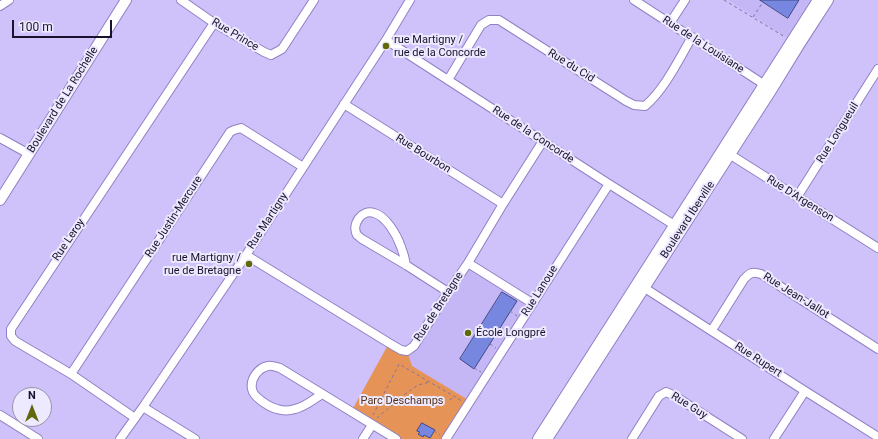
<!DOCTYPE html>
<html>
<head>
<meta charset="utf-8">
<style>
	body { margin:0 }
	#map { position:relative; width:878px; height:439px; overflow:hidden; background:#cfc2fb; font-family:Roboto,sans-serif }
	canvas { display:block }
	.north { position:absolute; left:12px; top:387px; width:40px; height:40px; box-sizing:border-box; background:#ede9ff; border:1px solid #9893ab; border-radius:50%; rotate:0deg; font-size:11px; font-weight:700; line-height:16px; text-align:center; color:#19122c }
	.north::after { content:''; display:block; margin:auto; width:14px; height:18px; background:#606809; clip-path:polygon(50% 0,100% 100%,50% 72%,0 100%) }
	.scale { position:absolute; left:12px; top:20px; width:100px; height:18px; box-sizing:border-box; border:2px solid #19122c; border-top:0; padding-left:5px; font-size:12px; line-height:14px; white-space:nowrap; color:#19122c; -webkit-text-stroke:3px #ede9ff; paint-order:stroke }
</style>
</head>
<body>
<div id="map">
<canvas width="878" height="439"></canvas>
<div class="north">N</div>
<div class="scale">100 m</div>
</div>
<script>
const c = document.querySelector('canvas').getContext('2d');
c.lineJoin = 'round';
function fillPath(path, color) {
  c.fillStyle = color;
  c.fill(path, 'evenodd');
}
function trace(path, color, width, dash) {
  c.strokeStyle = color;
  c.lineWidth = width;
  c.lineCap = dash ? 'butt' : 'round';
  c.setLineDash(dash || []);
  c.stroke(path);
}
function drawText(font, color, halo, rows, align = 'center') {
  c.font = font + ' Roboto,sans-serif';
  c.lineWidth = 4;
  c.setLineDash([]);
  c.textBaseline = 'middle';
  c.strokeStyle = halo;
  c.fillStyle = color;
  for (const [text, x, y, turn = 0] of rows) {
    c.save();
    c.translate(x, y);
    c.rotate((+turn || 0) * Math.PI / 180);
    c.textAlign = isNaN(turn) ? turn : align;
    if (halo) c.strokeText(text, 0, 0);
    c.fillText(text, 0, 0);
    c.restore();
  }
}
const built = new Path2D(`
	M728 0H818L792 41Z
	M468 263 532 303 470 401 411 366 407 351Z`);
const green = new Path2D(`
	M389 343 407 351 412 366 470 401 446 439H396L351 412Z`);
const building = new Path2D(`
	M760 0H799L788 18Z
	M502 292 517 301 474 369 460 359Z
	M422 423 435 430 430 438 424 435 423 437 418 434 420 432 417 431Z`);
const path = new Path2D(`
	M724 0 785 37
	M753 17 763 2
	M510 311 517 316
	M490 344 496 348
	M474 368 481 372
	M450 400 453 397
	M375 401 378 405
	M373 415 399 364 462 401
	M377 418 405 394 418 385 430 382
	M434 431 440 435`);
const minor = new Path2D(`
	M181 0 214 23 264 52 271 55 282 49 314 0
	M634 0 768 87
	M0 6 9 0
	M670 23 685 0
	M386 40 609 184 679 228
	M448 80 481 25 489 20H499L626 101 634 105 645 106C665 89 679 59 692 37
	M344 104 503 204
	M0 138 29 154
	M726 152 878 248
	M797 197 878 69
	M246 255 389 343 401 350 407 351 414 346 448 292 468 263 503 204 543 141
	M468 263 532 303
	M406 265C405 259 403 252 401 247 397 235 386 216 374 213 362 209 351 224 357 235 359 236 360 238 362 239L406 265 448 292
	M640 285 805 391 878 437
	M712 330 744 279C750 273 752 271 761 274L878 349
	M71 374 230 132 234 130 241 128 303 167
	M322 394C314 399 305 407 295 409 289 411 283 411 277 409 269 407 253 397 252 389 250 379 258 368 268 366 272 365 276 367 280 368L396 439
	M143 407 195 439
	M0 415 38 439
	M135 418 71 374 15 341 11 336V329L214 23
	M120 439 143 407 246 255 386 40 410 0
	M363 439 372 425
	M446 439 609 184
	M632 439 659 396 666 392 673 395 742 439
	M774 439 805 391`);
const tertiary = new Path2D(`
	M0 200 126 0
	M538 439 818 0
	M547 439 772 89 799 45 828 0`);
const markers = [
	[386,46,4,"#606809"],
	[249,264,4,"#606809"],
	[468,333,4,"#606809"]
];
const streetNames = [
	["Rue Prince",235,35,31],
	["Rue de la Louisiane",703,45,33],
	["Rue du Cid",571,66,32],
	["Boulevard de La Rochelle",63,100,-58],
	["Rue Longueuil",838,133,-58],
	["Rue de la Concorde",533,135,33],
	["Rue Bourbon",423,154,32],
	["Rue D'Argenson",800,199,32],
	["Rue Justin-Mercure",174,217,-57],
	["Boulevard Iberville",688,220,-57],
	["Rue Martigny",268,221,-57],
	["Rue Leroy",69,240,-56],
	["Rue Lanoue",540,291,-58],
	["Rue Jean-Jallot",796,296,32],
	["Rue de Bretagne",439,307,-57],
	["Rue Rupert",758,360,33],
	["Rue Guy",689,406,32]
];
const poiNames = [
	["rue Martigny /",394,40],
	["rue de la Concorde",394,53],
	["rue Martigny /",241,258,"right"],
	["rue de Bretagne",241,271,"right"],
	["École Longpré",476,333]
];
const parkNames = [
	["Parc Deschamps",402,401]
];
fillPath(built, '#c5b6f5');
fillPath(green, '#e69358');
fillPath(building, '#7786de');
trace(building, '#414a87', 1);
trace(minor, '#9180c4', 10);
trace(tertiary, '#9180c4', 12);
trace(path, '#7e739f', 1, [3, 3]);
trace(minor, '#fff', 8);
trace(tertiary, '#fff', 10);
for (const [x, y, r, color] of markers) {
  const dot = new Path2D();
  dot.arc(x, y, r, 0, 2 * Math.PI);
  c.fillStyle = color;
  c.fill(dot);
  trace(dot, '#ede9ff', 1.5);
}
drawText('11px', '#19122c', '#ede9ff', streetNames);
drawText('11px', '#19122c', '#ede9ff', poiNames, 'left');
drawText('11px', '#573319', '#ede9ff', parkNames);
</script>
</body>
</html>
